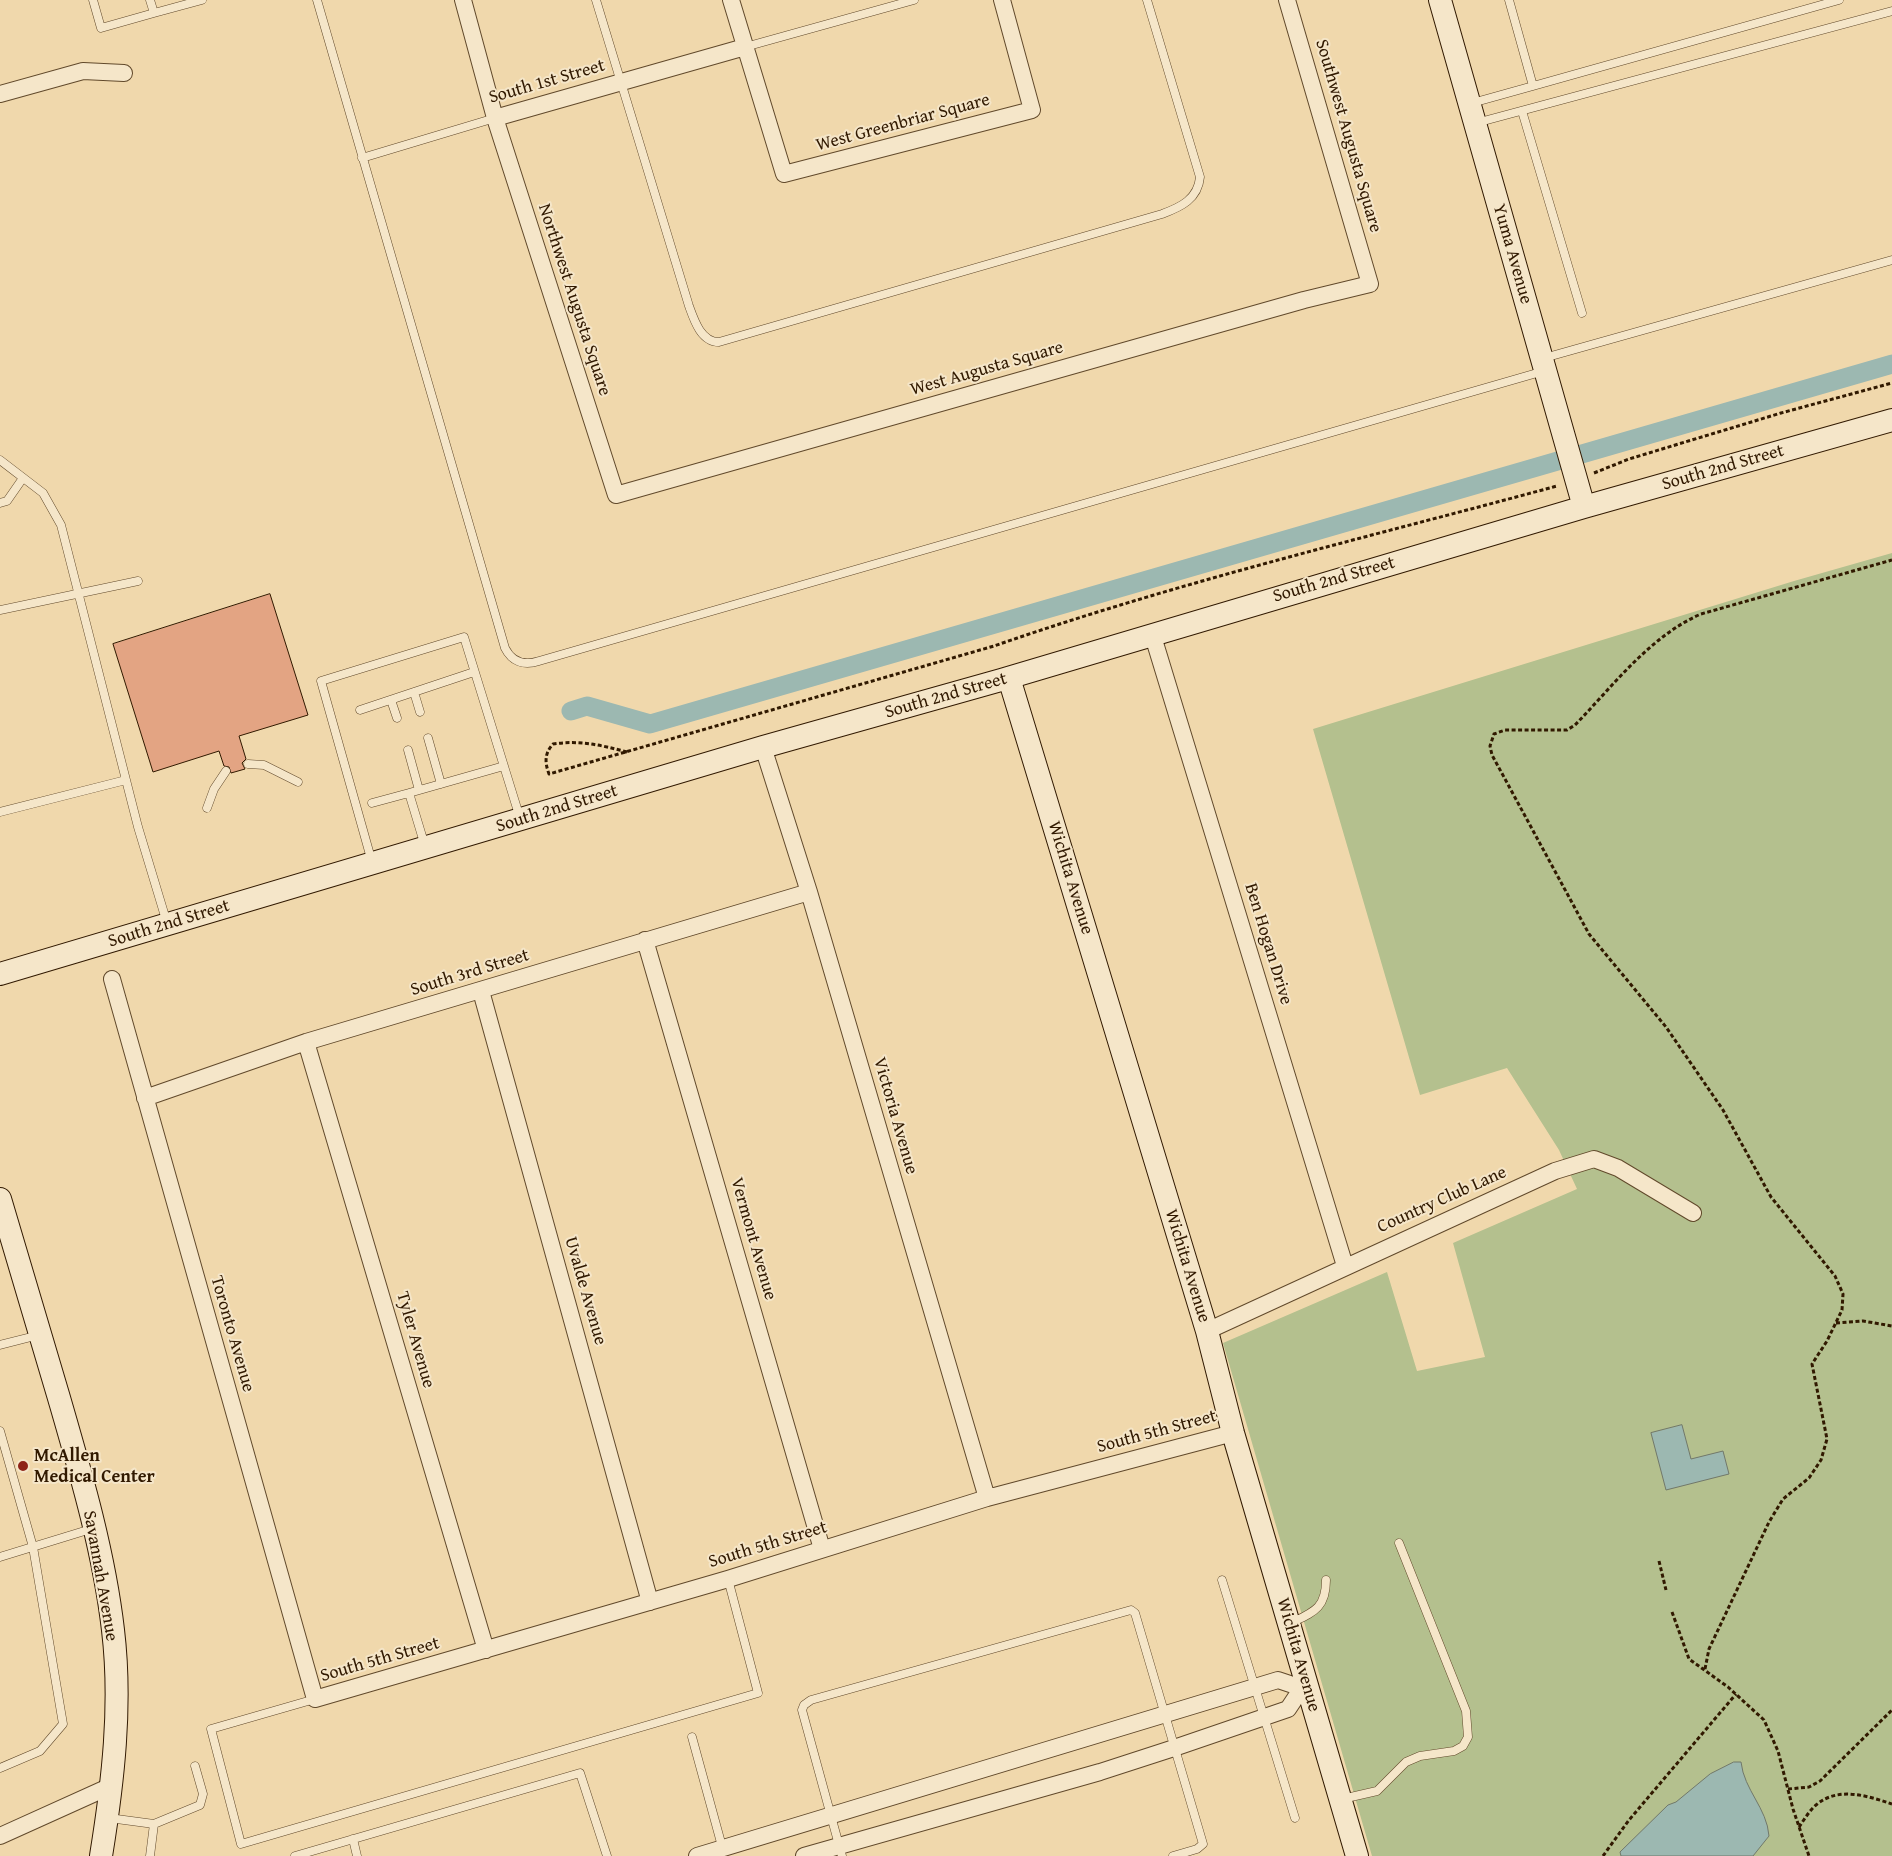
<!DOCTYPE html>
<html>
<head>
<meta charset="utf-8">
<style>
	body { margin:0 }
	canvas { display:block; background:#f0d8ac }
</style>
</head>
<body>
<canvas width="1892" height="1856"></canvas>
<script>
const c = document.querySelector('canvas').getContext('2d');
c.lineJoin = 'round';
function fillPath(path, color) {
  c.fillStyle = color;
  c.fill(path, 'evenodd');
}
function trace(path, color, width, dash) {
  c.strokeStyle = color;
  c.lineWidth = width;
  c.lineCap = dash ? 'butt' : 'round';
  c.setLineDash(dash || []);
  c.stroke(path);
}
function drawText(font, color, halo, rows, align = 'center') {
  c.font = font + ' "Gentium Book Plus",serif';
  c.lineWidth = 4;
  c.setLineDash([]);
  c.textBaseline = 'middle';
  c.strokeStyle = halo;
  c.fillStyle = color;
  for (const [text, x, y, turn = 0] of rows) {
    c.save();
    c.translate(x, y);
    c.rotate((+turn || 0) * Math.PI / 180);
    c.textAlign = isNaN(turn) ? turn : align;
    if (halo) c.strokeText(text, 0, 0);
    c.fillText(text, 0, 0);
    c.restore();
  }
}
const green = new Path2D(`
	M1892 553V1856H1372L1223 1343 1387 1272 1417 1371 1485 1357 1453 1243 1577 1189 1559 1150 1507 1068 1420 1095 1313 729 1794 581Z`);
const water = new Path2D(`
	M1682 1425 1691 1459 1723 1451 1729 1474 1666 1490 1651 1433Z
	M1734 1762H1741C1744 1790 1767 1808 1769 1836L1753 1856H1621L1620 1852 1668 1805 1676 1802 1710 1774Z`);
const canal = new Path2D(`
	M571 711 587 706 650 724 1892 364`);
const building = new Path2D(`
	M270 594 308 715 239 736 246 759 242 763 245 769 231 773 229 767 224 766 219 751 153 772 113 644Z`);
const path = new Path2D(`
	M1594 473 1629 459 1781 413 1892 383
	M627 752C601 745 579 740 553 744 544 754 545 763 549 774L994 646C1178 582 1369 537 1557 486
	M1836 1323 1863 1321 1892 1326
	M1659 1561 1666 1590
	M1672 1612 1689 1659 1728 1687 1764 1720 1778 1751 1793 1809 1809 1856
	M1705 1669 1709 1649 1769 1522 1783 1499 1809 1478 1821 1460 1827 1439 1812 1364 1827 1341 1842 1310 1843 1294 1835 1276 1771 1197 1723 1110 1666 1027 1589 934 1492 755 1490 746 1494 734 1505 730H1567L1575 725C1613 686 1650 636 1701 614L1892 560
	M1788 1789 1809 1787 1820 1781 1892 1710
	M1799 1827C1804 1820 1809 1811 1816 1805 1838 1786 1868 1796 1892 1804
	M1603 1856 1629 1820 1736 1694`);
const lane = new Path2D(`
	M93 0 101 28 154 13 150 0
	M317 0 505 648C512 662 524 666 539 661L1544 371
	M596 0 689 306C694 320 701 342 719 342L1162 214C1181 207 1198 199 1200 177L1147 0
	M1509 0 1533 86 1839 0
	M154 13 202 0
	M745 47 914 0
	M1472 103 1533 86
	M1522 111 1582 313
	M1476 123 1892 11
	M362 158 495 118
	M1544 358 1892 260
	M0 460 43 493 61 525 138 827 167 923
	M0 503 7 501 23 478
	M0 610 138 581
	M414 692 420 712
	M391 700 397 718
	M360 710 474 672
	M428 738 441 784
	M408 750 419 790
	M248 764 264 765 298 782
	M372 803 409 793
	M207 808 214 789 226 771
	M0 812 126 780
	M425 846 409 793 504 766
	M372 862 321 681 464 637 520 818
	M0 1345 39 1335
	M0 1431 33 1547 63 1724 40 1751 0 1768
	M0 1557 91 1529
	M1222 1580 1295 1818
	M1291 1623C1314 1612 1326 1608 1326 1580
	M315 1699 211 1729 241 1844 758 1693 728 1579
	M692 1737 723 1850
	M1342 1799 1377 1791 1406 1762 1420 1756 1454 1751 1463 1746 1468 1737 1466 1711 1399 1543
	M109 1818 154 1824 150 1856
	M154 1824 200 1805 203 1794 195 1766
	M353 1839 357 1856
	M295 1856 580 1773 607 1856
	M842 1856 802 1710 804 1705 811 1700 1131 1610 1135 1613 1203 1844 1197 1849 1173 1856`);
const street = new Path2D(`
	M463 0 495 118 616 495 1304 300 1370 284 1287 0
	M731 0 784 174 1032 110 1002 0
	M0 94 83 71 124 73
	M495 118 745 47
	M1152 633 1345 1266
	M763 747 809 892 987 1498
	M645 940 822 1549
	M112 979 315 1699 728 1579 987 1498 1233 1433
	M481 991 650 1602
	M306 1042 486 1650
	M145 1098 306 1042 809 892
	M1207 1331 1555 1171 1594 1159 1618 1168 1693 1213
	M0 1836 113 1785
	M697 1856 1278 1680 1302 1688 1288 1709 1174 1748 1100 1772 804 1856`);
const secondary = new Path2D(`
	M1440 0 1584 507
	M1009 678 1207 1331 1233 1433 1357 1856
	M0 974 763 747 1001 680 1584 507 1892 420
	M0 1199C20 1265 39 1332 59 1398 81 1474 104 1552 113 1630 122 1705 113 1782 101 1856`);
const markers = [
	[23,1466,6,"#8f2418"]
];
const streetNames = [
	["South 1st Street",547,82,-16],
	["West Greenbriar Square",903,123,-15],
	["Southwest Augusta Square",1348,136,74],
	["Yuma Avenue",1512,254,74],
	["Northwest Augusta Square",574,300,72],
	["West Augusta Square",987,369,-16],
	["South 2nd Street",1723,468,-16],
	["South 2nd Street",1334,580,-16],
	["South 2nd Street",946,696,-16],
	["South 2nd Street",557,809,-17],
	["Wichita Avenue",1070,878,73],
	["South 2nd Street",169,924,-17],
	["Ben Hogan Drive",1268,944,73],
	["South 3rd Street",470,973,-17],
	["Victoria Avenue",895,1116,74],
	["Country Club Lane",1442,1200,-24],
	["Vermont Avenue",753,1239,74],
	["Wichita Avenue",1187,1266,73],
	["Uvalde Avenue",585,1291,74],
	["Toronto Avenue",232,1334,74],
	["Tyler Avenue",415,1340,74],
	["South 5th Street",1157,1432,-15],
	["South 5th Street",768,1545,-17],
	["Savannah Avenue",100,1576,80],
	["Wichita Avenue",1298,1655,74],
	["South 5th Street",380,1660,-16]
];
const poiNames = [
	["McAllen",34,1456],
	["Medical Center",34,1477]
];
fillPath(green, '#b4c08e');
fillPath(water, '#9cb8b1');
trace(water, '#71786a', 1);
trace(canal, '#9cb8b1', 19);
fillPath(building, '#e3a483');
trace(building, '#311900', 1);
trace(lane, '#61492b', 9);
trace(street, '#61492b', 18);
trace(secondary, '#311900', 24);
trace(path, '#311900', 3, [4, 2.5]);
trace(lane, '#f5e6c9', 8);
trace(street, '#f5e6c9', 16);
trace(secondary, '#f5e6c9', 22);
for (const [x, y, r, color] of markers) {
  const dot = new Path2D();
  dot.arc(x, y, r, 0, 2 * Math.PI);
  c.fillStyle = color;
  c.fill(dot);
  trace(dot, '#f5e6c9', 2);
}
drawText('18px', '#311900', '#f5e6c9', streetNames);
drawText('bold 18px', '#311900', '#f5e6c9', poiNames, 'left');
</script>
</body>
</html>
